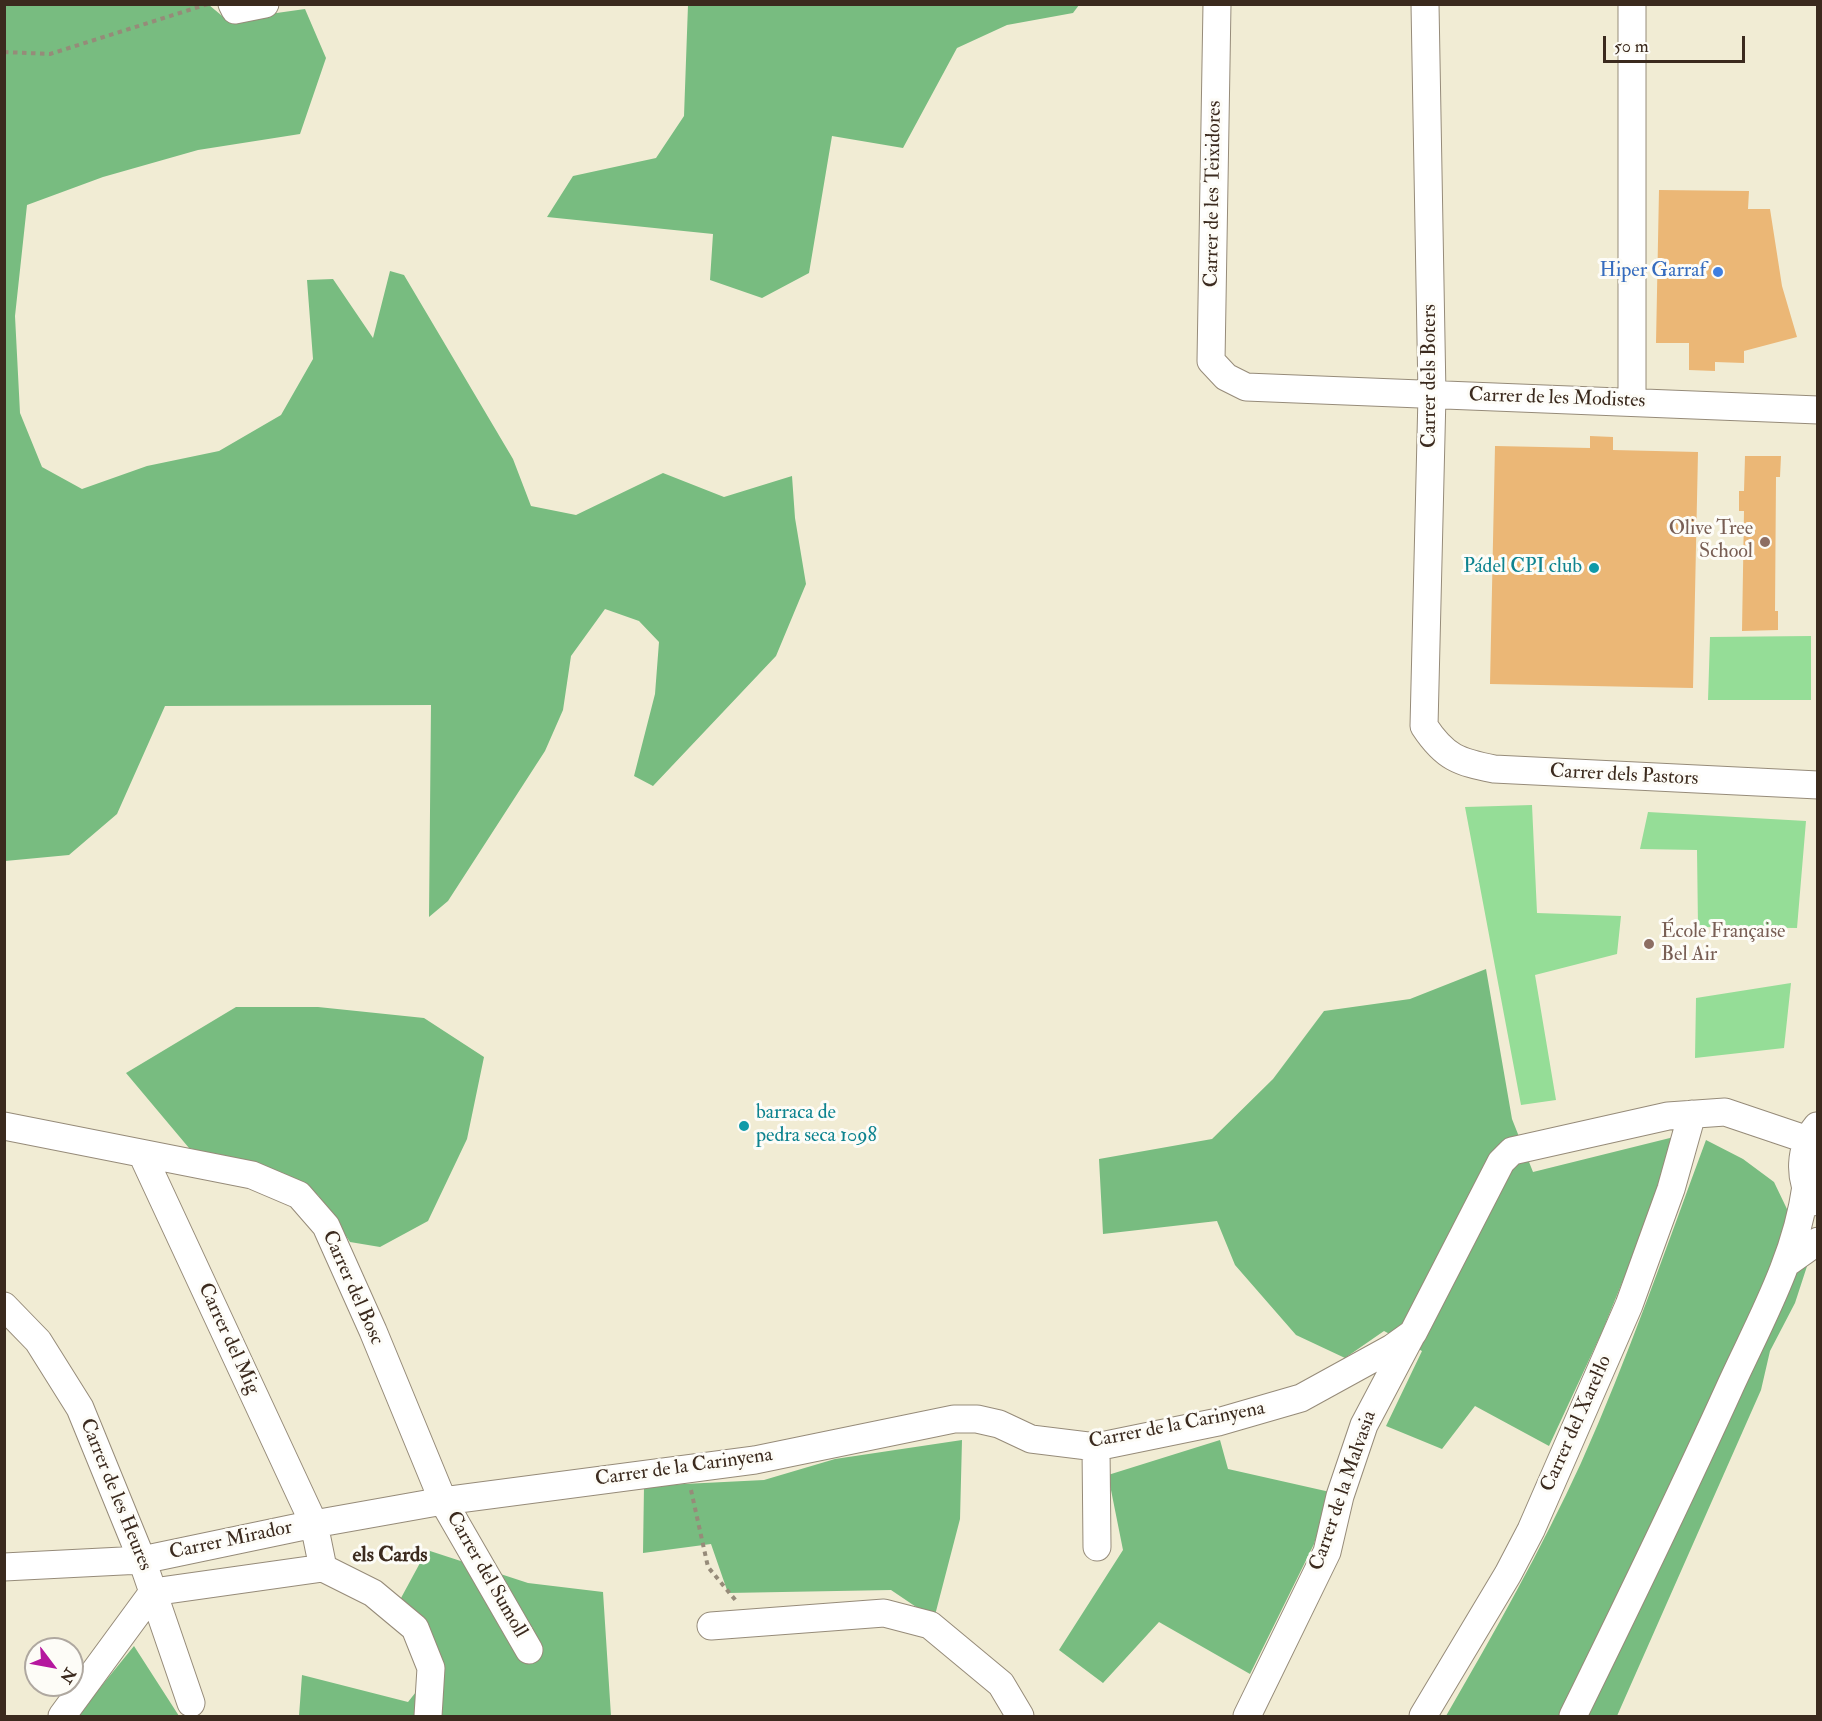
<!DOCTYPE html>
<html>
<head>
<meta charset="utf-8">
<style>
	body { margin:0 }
	#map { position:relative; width:1822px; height:1721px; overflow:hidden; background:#f1ecd4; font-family:"IM FELL Double Pica",serif }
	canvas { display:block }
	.frame { position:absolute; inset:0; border:6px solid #3b2a1e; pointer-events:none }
	.north { position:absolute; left:24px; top:1637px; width:60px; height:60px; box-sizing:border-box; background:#fdfcf7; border:2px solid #afa8a0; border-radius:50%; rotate:122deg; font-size:16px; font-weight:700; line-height:24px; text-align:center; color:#3b2a1e }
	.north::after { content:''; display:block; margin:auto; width:21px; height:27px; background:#b5179e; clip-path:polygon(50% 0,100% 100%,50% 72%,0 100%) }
	.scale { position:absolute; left:1603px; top:36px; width:142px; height:27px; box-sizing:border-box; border:3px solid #3b2a1e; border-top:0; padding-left:8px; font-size:18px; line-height:21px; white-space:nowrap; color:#3b2a1e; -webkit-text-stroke:4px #fdfcf7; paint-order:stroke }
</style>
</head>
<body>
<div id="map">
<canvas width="1822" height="1721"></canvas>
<div class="frame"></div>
<div class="north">N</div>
<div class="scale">50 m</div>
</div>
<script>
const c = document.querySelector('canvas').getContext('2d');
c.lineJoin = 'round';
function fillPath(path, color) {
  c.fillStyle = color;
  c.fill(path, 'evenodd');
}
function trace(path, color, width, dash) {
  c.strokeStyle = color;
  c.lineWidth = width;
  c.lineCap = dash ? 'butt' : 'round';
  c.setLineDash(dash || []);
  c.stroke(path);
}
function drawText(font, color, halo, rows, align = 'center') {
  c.font = font + ' "IM FELL Double Pica",serif';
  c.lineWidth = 6;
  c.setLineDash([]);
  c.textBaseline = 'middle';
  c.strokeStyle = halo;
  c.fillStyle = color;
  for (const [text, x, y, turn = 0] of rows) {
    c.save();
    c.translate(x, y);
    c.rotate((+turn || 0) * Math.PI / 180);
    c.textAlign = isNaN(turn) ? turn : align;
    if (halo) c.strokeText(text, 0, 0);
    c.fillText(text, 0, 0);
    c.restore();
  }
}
const green = new Path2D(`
	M1811 636V700H1708L1710 637Z
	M1532 805 1537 913 1621 916 1617 954 1535 975 1556 1100 1521 1105 1465 807Z
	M1648 812 1806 821 1797 928 1698 927 1697 850 1640 849Z
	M1791 983 1784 1048 1695 1058 1696 998Z`);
const forest = new Path2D(`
	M5 5H209L227 20 305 9 326 58 300 134 198 150 103 177 27 205 15 316 20 413 42 467 82 489 147 466 219 451 281 415 313 359 307 280 333 279 373 338 390 271 404 275 513 459 531 506 576 515 663 473 724 497 792 476 795 518 806 584 776 656 653 786 634 776 655 694 659 642 639 621 605 609 571 656 563 710 545 751 448 901 429 917 431 705 165 706 117 814 69 855 5 861Z
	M688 5V4L1079 5 1073 13 1007 25 957 48 903 148 832 136 809 273 762 298 710 280 713 234 547 217 573 176 656 158 684 116Z
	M1486 969 1512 1119 1533 1172 1682 1135 1602 1332 1549 1446 1475 1406 1442 1449 1386 1426 1422 1351 1384 1331 1345 1358 1296 1335 1235 1265 1217 1221 1103 1234 1099 1159 1212 1139 1273 1079 1324 1011 1410 999Z
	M236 1007H318L424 1018 484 1057 467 1139 428 1221 380 1247 350 1242 318 1195 254 1165 189 1148 126 1073Z
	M1706 1140 1743 1159 1774 1182 1810 1257 1795 1303 1770 1351 1761 1390 1617 1716H1446C1494 1633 1541 1550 1581 1463 1628 1358 1666 1248 1706 1140Z
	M962 1440 960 1519 934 1619 891 1590 728 1593 711 1544 643 1553 644 1486 764 1480 835 1459Z
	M1220 1440 1228 1469 1330 1492 1314 1544 1250 1674 1159 1622 1103 1683 1059 1650 1123 1550 1108 1475Z
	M427 1550 528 1583 603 1592 611 1716H299L302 1675 408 1702 439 1663 401 1598Z
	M134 1646 179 1716H77Z`);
const building = new Path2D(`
	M1659 190 1749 191 1748 209H1770L1782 286 1797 337 1744 351V363L1715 362V371L1689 370V343H1656Z
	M1590 436 1613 437V450L1698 452 1693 688 1490 684 1495 446 1590 448Z
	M1745 456H1781L1780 477H1776L1775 611H1778V630L1742 631 1744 511H1739V491H1744Z`);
const path = new Path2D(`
	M4 52 50 54 208 4
	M691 1490 708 1567 737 1602`);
const minor = new Path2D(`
	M232 4 235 10 265 4
	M1217 4 1211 361 1226 377 1246 387 1818 410
	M1425 4 1432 395 1424 726C1445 758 1459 762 1494 769L1818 785
	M1632 402V4
	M4 1126 252 1175 299 1195 326 1226 373 1331 443 1501 529 1650
	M142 1154 314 1524 323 1568
	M1813 1202C1798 1179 1799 1148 1817 1126
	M1787 1263 1818 1241
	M4 1306 38 1341 80 1408 142 1560 191 1703
	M1096 1447 1097 1547
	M4 1567 142 1560 314 1524 443 1501 755 1460 954 1419H977L999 1424 1031 1439 1096 1447 1218 1422 1301 1398 1392 1348 1413 1333 1501 1162 1512 1151 1668 1116 1725 1112 1808 1140
	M153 1592 323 1568 373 1593 415 1628 431 1668 428 1716
	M711 1626 884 1613 930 1625 1001 1684 1020 1716
	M62 1716 153 1592
	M1247 1716 1327 1552 1340 1496 1364 1425 1411 1336
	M1423 1716 1508 1574 1531 1530 1629 1305 1671 1189 1692 1114
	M1573 1716C1626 1608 1679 1499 1729 1389 1759 1323 1796 1259 1806 1186`);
const markers = [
	[1718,272,6,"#3f7fe0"],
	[1765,542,6,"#8d6e63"],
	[1594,568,6,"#0f9aa8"],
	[1649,944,6,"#8d6e63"],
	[744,1126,6,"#0f9aa8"]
];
const streetNames = [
	["Carrer de les Teixidores",1214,194,-89],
	["Carrer dels Boters",1431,376,-90],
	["Carrer de les Modistes",1557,399,2],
	["Carrer dels Pastors",1624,776,3],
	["Carrer del Bosc",352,1288,66],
	["Carrer del Mig",228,1339,65],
	["Carrer del Xarel·lo",1577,1424,-66],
	["Carrer de la Carinyena",1177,1426,-11],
	["Carrer de la Carinyena",684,1468,-8],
	["Carrer de la Malvasia",1344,1491,-71],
	["Carrer de les Heures",115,1495,68],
	["Carrer Mirador",231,1541,-12],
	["Carrer del Sumoll",486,1575,60]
];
const shopNames = [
	["Hiper Garraf",1706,272]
];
const educationNames = [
	["Olive Tree",1753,530],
	["School",1753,553],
	["École Française",1661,933,"left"],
	["Bel Air",1661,956,"left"]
];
const cultureNames = [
	["Pádel CPI club",1582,568],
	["barraca de",756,1114,"left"],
	["pedra seca 1098",756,1137,"left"]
];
const neighbourhoodNames = [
	["els Cards",390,1556]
];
fillPath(green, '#95dd97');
fillPath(forest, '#78bc80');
fillPath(building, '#ebb776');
trace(minor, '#968b79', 29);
trace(path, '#968b79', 4, [4.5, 4.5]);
trace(minor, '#fff', 27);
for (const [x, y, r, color] of markers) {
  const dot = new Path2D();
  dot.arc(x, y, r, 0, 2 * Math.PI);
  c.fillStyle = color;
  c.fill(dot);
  trace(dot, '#fdfcf7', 2);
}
drawText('20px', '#3b2a1e', '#fdfcf7', streetNames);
drawText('20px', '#366cbe', '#fdfcf7', shopNames, 'right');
drawText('20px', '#785e54', '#fdfcf7', educationNames, 'right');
drawText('20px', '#0d838f', '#fdfcf7', cultureNames, 'right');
drawText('bold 21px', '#3b2a1e', '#fdfcf7', neighbourhoodNames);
</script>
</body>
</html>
